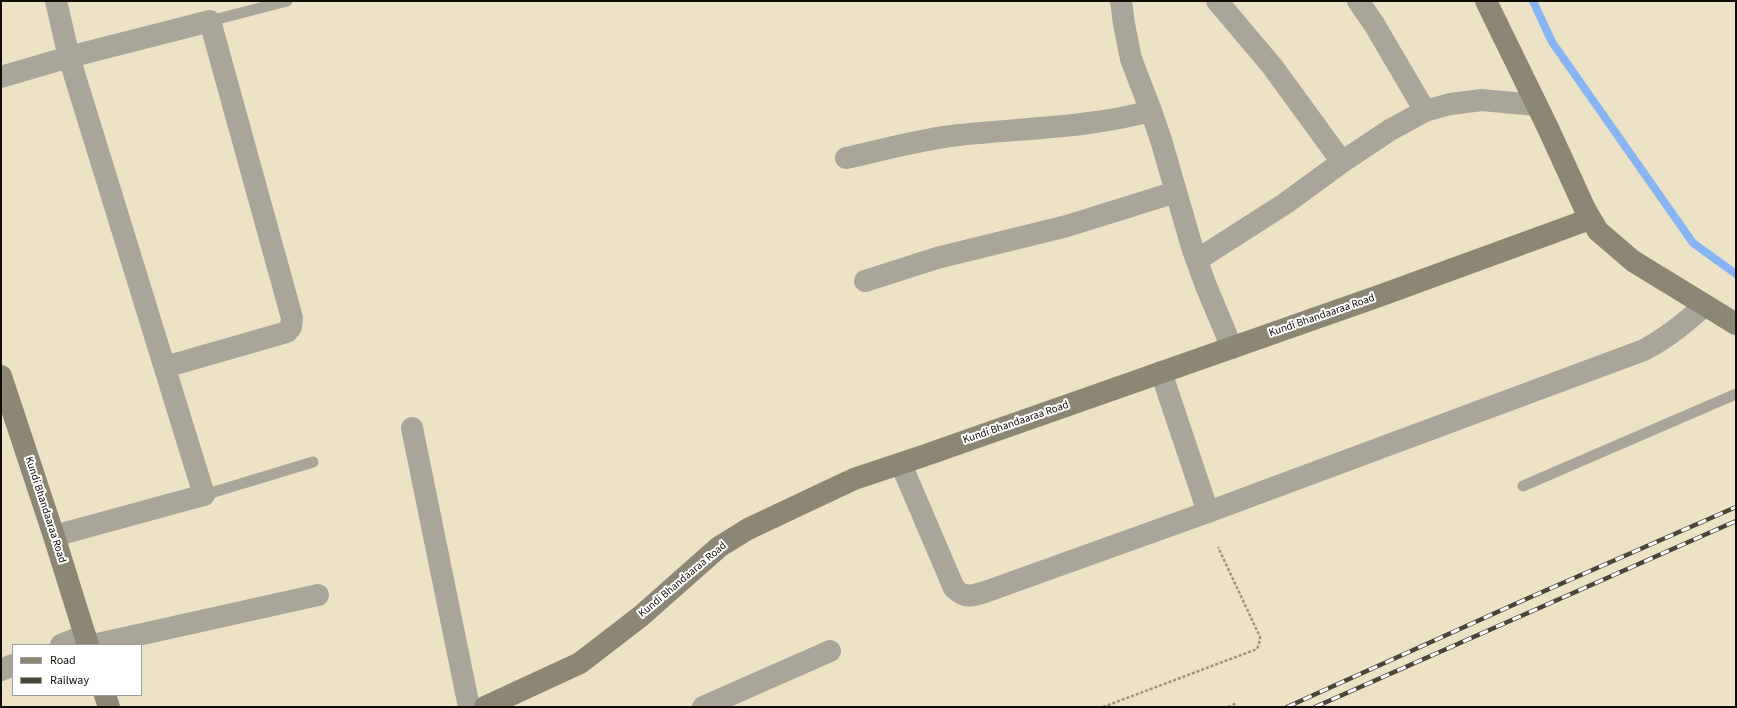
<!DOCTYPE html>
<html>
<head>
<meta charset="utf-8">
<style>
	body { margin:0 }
	#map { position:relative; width:1737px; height:708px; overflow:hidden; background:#ece3c6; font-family:"Source Sans 3",sans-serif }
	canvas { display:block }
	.frame { position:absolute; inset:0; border:2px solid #100d04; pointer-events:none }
	.legend { position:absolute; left:12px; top:644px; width:130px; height:52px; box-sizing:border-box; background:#fff; border:1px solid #9f9e9b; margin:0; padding:5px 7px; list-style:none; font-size:12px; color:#100d04 }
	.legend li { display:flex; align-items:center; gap:8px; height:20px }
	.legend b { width:20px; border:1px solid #9f9e9b }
</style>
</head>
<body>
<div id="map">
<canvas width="1737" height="708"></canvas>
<div class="frame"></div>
<ul class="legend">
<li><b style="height:5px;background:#8c8775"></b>Road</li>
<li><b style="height:5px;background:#4a4637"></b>Railway</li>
</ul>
</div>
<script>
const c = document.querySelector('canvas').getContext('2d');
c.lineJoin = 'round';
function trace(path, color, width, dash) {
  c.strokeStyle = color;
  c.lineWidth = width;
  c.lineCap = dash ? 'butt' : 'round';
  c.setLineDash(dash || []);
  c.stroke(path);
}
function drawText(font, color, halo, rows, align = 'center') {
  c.font = font + ' "Source Sans 3",sans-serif';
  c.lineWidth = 4;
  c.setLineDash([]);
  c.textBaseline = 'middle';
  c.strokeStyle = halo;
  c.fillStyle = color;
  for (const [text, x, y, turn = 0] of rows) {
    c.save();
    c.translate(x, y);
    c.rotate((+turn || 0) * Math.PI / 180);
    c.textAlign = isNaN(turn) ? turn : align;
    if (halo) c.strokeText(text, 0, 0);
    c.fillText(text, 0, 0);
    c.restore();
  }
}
const stream = new Path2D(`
	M1533 1 1552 42 1693 243 1736 274`);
const path = new Path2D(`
	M1103 707 1257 649 1259 644 1260 637 1218 547
	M1228 707 1237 703`);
const lane = new Path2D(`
	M210 21 287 1
	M1523 486 1736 394
	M204 495 313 462`);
const street = new Path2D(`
	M1121 1 1124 24 1131 59 1151 111 1161 140 1192 247 1206 286 1232 348
	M1217 1 1272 66 1342 162
	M1358 1 1374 24 1425 111
	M1 77 69 57 210 21 292 318 291 327 287 332 165 367
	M846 158C883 150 921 139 959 135 1024 128 1088 128 1151 111
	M1197 260 1286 203 1342 162 1390 130 1425 111 1450 104 1482 100 1536 105
	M865 281 937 258 1067 226 1176 192
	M1161 372 1208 512
	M412 428 469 707
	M901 464 954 588C966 599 970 596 985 592L1208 512 1644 350C1667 338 1685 323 1705 305
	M54 536 204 495 69 57 56 1
	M61 645 85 635
	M93 645 318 595
	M1 670 13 665
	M703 707 830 651`);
const secondary = new Path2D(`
	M1486 1 1548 128 1585 209 1598 231 1633 261 1736 324
	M1 376 54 536 88 645
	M105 695 109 707
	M485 707 580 663 641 616 719 547 748 529 854 479 923 456 1379 296 1590 219`);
const rail = new Path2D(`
	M1287 707 1524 600 1736 507
	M1315 707 1736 521`);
const streetNames = [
	["Kundi Bhandaaraa Road",1322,316,-19],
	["Kundi Bhandaaraa Road",1016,423,-19],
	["Kundi Bhandaaraa Road",45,510,72],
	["Kundi Bhandaaraa Road",683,580,-40]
];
trace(stream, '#87b4f5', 8);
trace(path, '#9a947e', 2.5, [3, 2]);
trace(lane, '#a9a599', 11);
trace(street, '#a9a599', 22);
trace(secondary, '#8c8775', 22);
trace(rail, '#4a4637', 4.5);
trace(rail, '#fff', 3, [9]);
drawText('11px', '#100d04', '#fff', streetNames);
</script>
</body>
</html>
